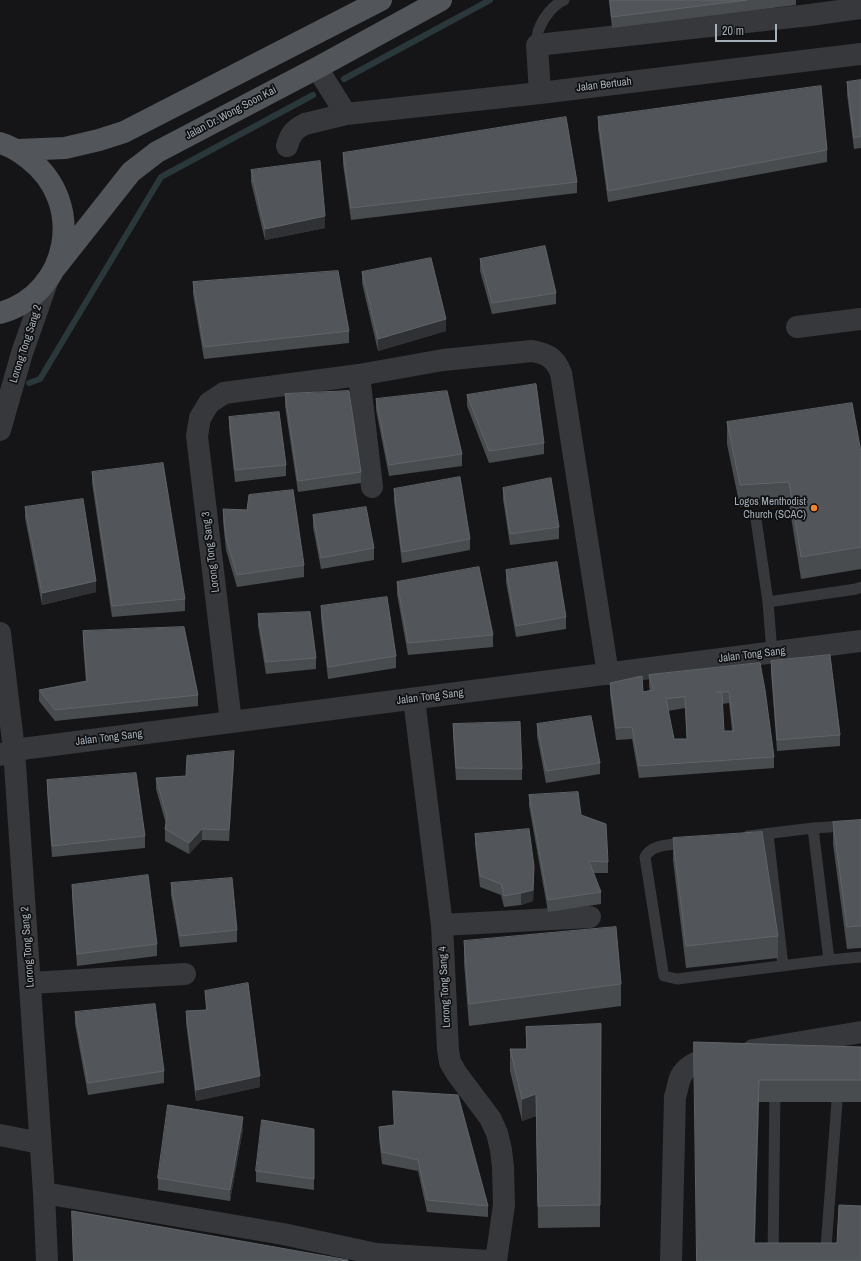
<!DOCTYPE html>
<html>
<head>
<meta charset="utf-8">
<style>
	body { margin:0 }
	#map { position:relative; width:861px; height:1261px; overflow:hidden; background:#151517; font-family:"Archivo Narrow",sans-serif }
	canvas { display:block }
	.scale { position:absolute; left:715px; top:24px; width:62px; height:18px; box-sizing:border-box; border:2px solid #a6b0b8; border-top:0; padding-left:5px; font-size:12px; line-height:14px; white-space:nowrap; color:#a6b0b8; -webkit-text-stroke:3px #101012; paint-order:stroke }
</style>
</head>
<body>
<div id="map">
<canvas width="861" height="1261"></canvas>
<div class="scale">20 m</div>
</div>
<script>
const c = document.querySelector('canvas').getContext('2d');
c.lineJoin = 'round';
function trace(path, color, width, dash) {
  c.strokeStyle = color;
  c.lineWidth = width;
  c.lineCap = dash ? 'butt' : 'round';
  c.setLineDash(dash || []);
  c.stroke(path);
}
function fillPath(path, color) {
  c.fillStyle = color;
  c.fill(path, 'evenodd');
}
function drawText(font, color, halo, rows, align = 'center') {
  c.font = font + ' "Archivo Narrow",sans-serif';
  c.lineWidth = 3.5;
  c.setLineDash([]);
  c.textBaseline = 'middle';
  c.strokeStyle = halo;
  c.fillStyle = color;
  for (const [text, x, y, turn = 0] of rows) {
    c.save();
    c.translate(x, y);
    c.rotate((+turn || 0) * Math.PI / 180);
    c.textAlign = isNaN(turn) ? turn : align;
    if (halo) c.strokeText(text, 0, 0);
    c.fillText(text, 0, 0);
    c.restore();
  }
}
const stream = new Path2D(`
	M344 79 490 0
	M29 383 40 379 161 177 313 95`);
const service = new Path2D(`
	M537 45C537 40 537 33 539 29 543 18 553 5 564 0
	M756 519 768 602 772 653
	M768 602 856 589 861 587
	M813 828 829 960
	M768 834 783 966
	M748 836 813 828 861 825
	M687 843C673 845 652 843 645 857L663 972 664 976 677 979 829 960 861 957
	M773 1261 775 1088
	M825 1261 838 1088`);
const minor = new Path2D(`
	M317 68 346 114
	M540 93 537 45 810 15 861 8
	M287 146C290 134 295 129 305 124L346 114 540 93 861 54
	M797 327 861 319
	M359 375 372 487
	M0 430 22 353 47 282
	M0 633 14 750 44 1193 47 1261
	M414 699 442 925 448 1050 450 1062 457 1074 490 1118 497 1133 501 1150 503 1167 504 1205 496 1261
	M231 722 197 436 200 418 209 403 224 393 359 375 443 360 532 351C548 354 555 358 561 373L608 674
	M0 755 14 750 861 641
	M442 925 590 917
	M30 983 185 974
	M753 1050 861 1032
	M0 1135 40 1143
	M44 1193 283 1234 376 1254 488 1261
	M671 1261 675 1097C677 1091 678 1084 680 1078 687 1062 706 1059 721 1056`);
const primary = new Path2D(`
	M0 143C11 146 20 152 29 159 86 203 70 293 0 313
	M18 150 65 148 99 140 124 132 381 0
	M56 267 131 172 157 152 317 68 441 0`);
const wall = new Path2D(`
	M609 0H796V5L612 28Z
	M861 80V148L854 149 847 94V82Z
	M598 117 827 150V162L608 202 598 129Z
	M343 153 577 182V193L351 220 343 164Z
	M251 170 325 228 265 240 251 182Z
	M480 259 556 293V304L492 314 480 271Z
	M362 272 446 331 378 351 362 283Z
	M193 282 349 331V343L204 359 193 294Z
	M285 394 361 472V483L298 492 285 406Z
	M467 395 544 443V454L489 463 467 406Z
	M376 399 462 454V466L389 476 376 410Z
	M229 417 286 465V476L235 482 229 428Z
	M727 422 861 452V569L801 579 789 504 740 507 727 444Z
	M92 472 185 599V611L112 617 92 483Z
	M503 488 559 527V539L510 545 503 499Z
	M394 489 470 539V550L402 563 394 501Z
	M25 507 96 592 42 605 25 518Z
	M223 509 304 565V577L237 587 226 550 223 521Z
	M313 515 374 548V560L321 569 313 527Z
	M506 570 566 617V629L516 637 506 582Z
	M397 582 493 635V647L408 655 397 594Z
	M321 606 396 656V668L328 679 321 618Z
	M258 614 316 658V669L266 674 258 626Z
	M83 631 198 695V706L55 721 39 701V690L86 682 83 643Z
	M771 661 840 735V746L777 751 771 672Z
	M760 663 774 757V768L639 778 632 739 616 740 610 694V683L643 692 650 691 649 687V675ZM729 703 732 731H724L722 704ZM685 708 687 739H674L668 711Z
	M453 724 522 769V780H456L453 735Z
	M537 724 600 763V774L546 783 537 736Z
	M234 762 229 841 202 840 189 854 165 841V829L166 824 156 789V778L186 776Z
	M47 780 145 836V848L52 857 47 792Z
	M529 795 581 815 608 862V873H593L601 892V904L548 912 529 806Z
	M861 820V948L847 949 833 844V822Z
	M475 834 534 878 533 901 521 905 504 907 501 895 480 887 475 845Z
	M673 838 778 936V958L686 968 673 860Z
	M171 883 237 930V942L180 947 171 895Z
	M72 885 157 944V956L77 966 72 896Z
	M464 941 621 984V1006L469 1026 464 963Z
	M205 991 260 1087 196 1101 186 1023V1011L206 1010Z
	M75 1012 164 1071V1083L88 1095 75 1024Z
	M601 1024 600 1227 538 1228 536 1116 522 1121 510 1071V1049H526V1027Z
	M694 1042 861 1047V1102H759L755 1243H837L861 1261H697Z
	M393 1091 488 1206V1217L427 1212 418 1171 382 1164 379 1138V1127L394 1125Z
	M243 1129 230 1201 158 1190V1178Z
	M314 1129V1190L256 1182V1171Z
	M72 1211 348 1261H73Z`);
const shadedWall = new Path2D(`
	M325 216V228L265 240V229Z
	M446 319V331L378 351V339Z
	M96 581V592L42 605V593Z
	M234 751V762L229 841V830Z
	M202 829V840L189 854V843Z
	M534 866V878L533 901 521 905V893Z
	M260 1076V1087L196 1101V1090Z
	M759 1080V1102L754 1261V1243Z
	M536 1094V1116L522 1121V1099Z
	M243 1117V1129L230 1201V1190Z`);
const building = new Path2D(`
	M610 0H747L612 17Z
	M861 80V136L854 138 847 82Z
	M821 86 827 150 608 191 598 117Z
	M566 117 577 182 351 208 343 153Z
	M320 161 325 216 265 229 251 170Z
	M545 246 556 293 492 303 480 259Z
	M431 258 446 319 378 339 362 272Z
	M338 271 349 331 204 347 193 282Z
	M536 384 544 443 489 451 467 395Z
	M349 391 361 472 298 481 285 394Z
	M447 391 462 454 389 465 376 399Z
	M852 403 861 452V547L801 557 789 482 740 485 727 422Z
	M279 412 286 465 235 470 229 417Z
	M163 463 185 599 112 606 92 472Z
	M460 477 470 539 402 552 394 489Z
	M551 478 559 527 510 534 503 488Z
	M293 490 304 565 237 575 226 538 223 509 247 510 249 495Z
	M83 499 96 581 42 593 25 507Z
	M366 507 374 548 321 558 313 515Z
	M557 562 566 617 516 626 506 570Z
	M479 567 493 635 408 643 397 582Z
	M387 597 396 656 328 667 321 606Z
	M310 612 316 658 266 662 258 614Z
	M184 627 198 695 55 710 39 690 87 681 83 631Z
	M830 655 840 735 777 740 771 661Z
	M760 663 765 690 774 757 639 766 632 727 616 728 610 683 642 676 643 692 653 690 649 675ZM717 692H729L734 731H724L722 694ZM685 697 687 739H674L666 699Z
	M591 716 600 763 546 771 537 724Z
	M520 722 522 769 456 768 453 724Z
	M234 751 229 830 202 829 189 843 165 829 167 817 156 778 186 776 187 756Z
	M136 773 145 836 52 846 47 780Z
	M578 792 581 815 606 824 608 862 589 861 601 892 548 900 529 795Z
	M861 820V926L847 927 833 822Z
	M529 829 534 866 533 890 521 893 504 896 501 884 480 876 475 834Z
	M762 832 778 936 686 946 673 838Z
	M148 875 157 944 77 954 72 885Z
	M232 878 237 930 180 936 171 883Z
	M616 927 621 984 469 1004 464 941Z
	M248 983 260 1076 196 1090 186 1011 207 1010 205 991Z
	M155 1004 164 1071 88 1083 75 1012Z
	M601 1024 600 1205 538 1206 536 1094 522 1099 510 1049H527L526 1027Z
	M694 1042 861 1047V1080H759L754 1243H837L839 1205 861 1206V1261H697Z
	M393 1091 458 1095 488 1206 427 1200 418 1160 382 1152 379 1127 394 1125Z
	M168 1105 243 1117 230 1190 158 1178Z
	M262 1120 314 1129V1179L256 1171Z
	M72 1211 348 1260V1261H74Z`);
const markers = [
	[814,508,4,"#f8832c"]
];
const streetNames = [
	["Jalan Bertuah",604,85,-7],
	["Jalan Dr. Wong Soon Kai",231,113,-28],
	["Lorong Tong Sang 2",26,344,-72],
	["Lorong Tong Sang 3",211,552,-97],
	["Jalan Tong Sang",752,655,-7],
	["Jalan Tong Sang",430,697,-7],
	["Jalan Tong Sang",109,738,-7],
	["Lorong Tong Sang 2",28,947,-94],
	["Lorong Tong Sang 4",445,987,-93]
];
const poiNames = [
	["Logos Menthodist",806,502],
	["Church (SCAC)",806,515]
];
trace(stream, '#2b383b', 6);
trace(service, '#36383c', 11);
trace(minor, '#36383c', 22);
trace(primary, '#52565b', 22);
fillPath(wall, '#484c4f');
fillPath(shadedWall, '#2f3134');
fillPath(building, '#52565a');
trace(building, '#5f6469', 1);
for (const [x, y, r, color] of markers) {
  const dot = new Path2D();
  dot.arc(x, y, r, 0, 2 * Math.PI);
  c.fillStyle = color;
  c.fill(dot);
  trace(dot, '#101012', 1.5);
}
drawText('11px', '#a6b0b8', '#101012', streetNames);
drawText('11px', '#a6b0b8', '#101012', poiNames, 'right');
</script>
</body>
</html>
